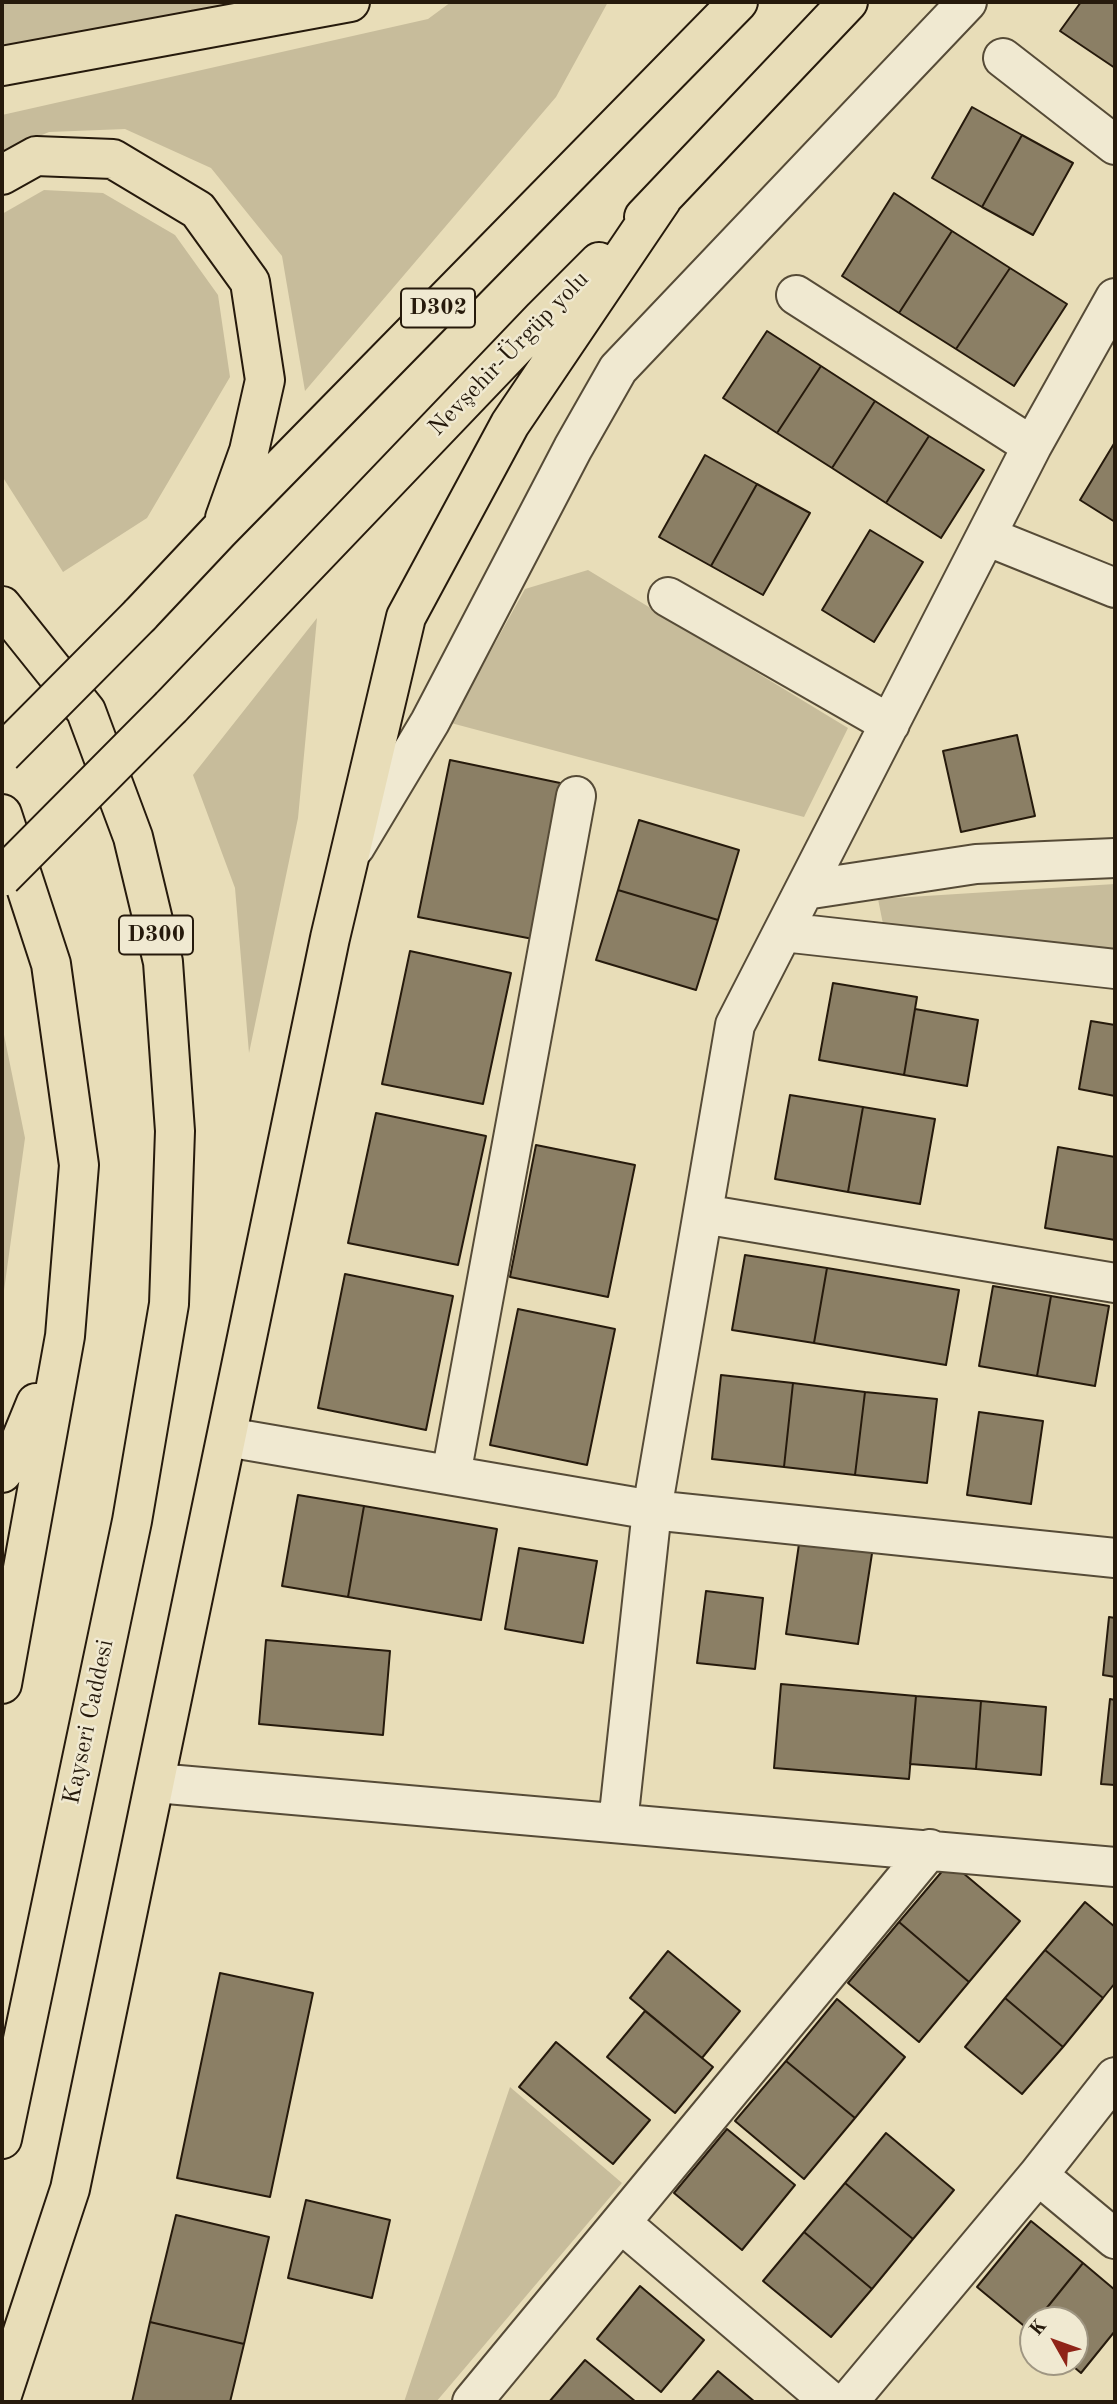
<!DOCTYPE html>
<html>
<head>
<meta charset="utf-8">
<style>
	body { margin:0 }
	#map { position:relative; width:1117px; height:2404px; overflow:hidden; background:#e8ddb8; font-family:"Old Standard TT",serif }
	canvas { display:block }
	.frame { position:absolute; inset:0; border:4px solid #261a0c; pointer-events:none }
	.north { position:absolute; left:1019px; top:2306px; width:70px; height:70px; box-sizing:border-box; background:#f0e9d1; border:2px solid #9f9682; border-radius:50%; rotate:310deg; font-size:19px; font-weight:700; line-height:28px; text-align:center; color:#261a0c }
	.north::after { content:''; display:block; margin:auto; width:24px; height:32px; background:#8f2418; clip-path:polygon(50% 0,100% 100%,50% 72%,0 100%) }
</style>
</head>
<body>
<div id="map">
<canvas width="1117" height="2404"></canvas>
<div class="frame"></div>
<div class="north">K</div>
</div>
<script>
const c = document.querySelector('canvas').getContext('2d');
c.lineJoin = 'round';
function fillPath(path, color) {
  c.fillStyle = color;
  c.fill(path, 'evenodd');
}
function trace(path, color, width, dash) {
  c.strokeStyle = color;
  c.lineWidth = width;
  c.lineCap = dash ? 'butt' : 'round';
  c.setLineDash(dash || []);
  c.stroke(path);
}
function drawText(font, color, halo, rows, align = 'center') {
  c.font = font + ' "Old Standard TT",serif';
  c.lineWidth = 5;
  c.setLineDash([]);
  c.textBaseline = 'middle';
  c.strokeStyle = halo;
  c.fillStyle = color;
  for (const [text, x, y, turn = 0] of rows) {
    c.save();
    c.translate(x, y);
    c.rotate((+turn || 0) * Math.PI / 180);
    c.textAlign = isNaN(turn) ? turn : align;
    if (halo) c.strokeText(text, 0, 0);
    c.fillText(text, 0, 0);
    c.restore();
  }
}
const green = new Path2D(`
	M2 2H250L2 52Z
	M451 2H608L556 97 305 391 282 256 211 168 125 129 49 132 2 152V115L428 19Z
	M44 190 103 193 175 235 218 295 230 377 147 518 63 572 2 476V214Z
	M588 570 848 728 804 817 451 723 525 589Z
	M317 618 298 818 249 1053 235 888 193 775Z
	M1115 884V949L883 924 878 899Z
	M2 1025 25 1138 2 1305Z
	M510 2087 622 2183 436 2402H404Z`);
const building = new Path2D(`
	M1081 2H1115V68L1060 31Z
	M972 107 1022 135 982 207 932 178Z
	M1022 135 1073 163 1033 235 982 207Z
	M894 193 952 231 899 313 842 276Z
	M952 231 1010 268 956 349 899 313Z
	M1010 268 1067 304 1014 386 956 349Z
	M767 331 821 366 777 433 723 398Z
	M821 366 875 401 832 468 777 433Z
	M875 401 929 436 886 503 832 468Z
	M929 436 984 470 941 538 886 503Z
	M1115 442V522L1080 500Z
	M705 455 757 484 711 566 659 537Z
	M757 484 810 513 763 595 711 566Z
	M870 530 923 562 874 642 822 610Z
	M1017 735 1035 816 961 832 943 751Z
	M450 760 565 784 533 939 418 917Z
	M639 820 739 850 718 920 618 890Z
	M618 890 718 920 696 990 596 960Z
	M410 951 511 973 483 1104 382 1084Z
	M833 983 917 997 904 1075 819 1060Z
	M915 1009 978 1020 967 1086 904 1075Z
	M1091 1021 1115 1025V1096L1079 1089Z
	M790 1095 863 1107 848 1192 775 1179Z
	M863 1107 935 1119 920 1204 848 1192Z
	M376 1113 486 1136 458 1265 348 1243Z
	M536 1145 635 1165 608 1297 510 1277Z
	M1058 1147 1115 1157V1240L1045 1228Z
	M745 1255 827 1268 814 1343 732 1330Z
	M827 1268 959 1290 946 1365 814 1343Z
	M345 1274 453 1296 426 1430 318 1408Z
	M993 1286 1051 1296 1037 1376 979 1366Z
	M1051 1296 1109 1306 1095 1386 1037 1376Z
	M518 1309 615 1329 587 1465 490 1445Z
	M721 1375 793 1383 784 1467 712 1459Z
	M793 1383 865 1392 855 1475 784 1467Z
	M865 1392 937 1399 927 1483 855 1475Z
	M979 1412 1043 1421 1031 1504 967 1495Z
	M298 1495 364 1506 348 1597 282 1586Z
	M364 1506 497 1529 481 1620 348 1597Z
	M800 1537 873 1547 858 1644 786 1634Z
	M519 1548 597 1561 583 1643 505 1629Z
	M706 1591 763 1598 755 1669 697 1663Z
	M1109 1617 1115 1618V1677L1103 1675Z
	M266 1640 390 1651 383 1735 259 1724Z
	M781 1684 916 1696 909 1779 774 1768Z
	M916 1696 981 1701 976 1769 910 1764Z
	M1110 1699 1115 1700V1785L1101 1784Z
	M981 1701 1046 1707 1041 1775 976 1769Z
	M950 1862 1020 1921 969 1982 899 1922Z
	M1085 1902 1115 1927V1983L1103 1998 1045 1950Z
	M899 1922 969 1982 919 2042 848 1983Z
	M1045 1950 1103 1998 1063 2047 1005 1998Z
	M668 1951 740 2011 702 2058 630 1998Z
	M220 1973 313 1993 270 2197 177 2178Z
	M1005 1998 1063 2047 1022 2094 965 2047Z
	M837 1999 905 2057 855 2118 786 2061Z
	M645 2011 713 2067 675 2113 607 2057Z
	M556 2042 650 2120 613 2164 519 2087Z
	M786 2061 855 2118 804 2179 735 2121Z
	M727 2129 795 2185 742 2250 674 2193Z
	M886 2133 954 2190 913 2239 845 2183Z
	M845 2183 913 2239 872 2289 804 2232Z
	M306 2200 390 2220 372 2298 288 2278Z
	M176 2215 269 2237 244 2344 150 2322Z
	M1031 2221 1083 2263 1037 2320H1033V2325L1029 2330 977 2287Z
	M804 2232 872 2289 831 2337 763 2281Z
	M1083 2263 1115 2290V2331L1081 2373 1068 2362H1075V2320H1037Z
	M640 2286 704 2340 661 2392 597 2339Z
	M150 2322 244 2344 230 2402H132Z
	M585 2360 636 2402H549Z
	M718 2371 755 2402H691Z`);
const minor = new Path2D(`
	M1003 58 1115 145
	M796 295 1032 446
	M986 536 1115 588
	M668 597 890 724
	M355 847 430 722 573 448 618 369 967 2
	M805 890 976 864 1115 858
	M783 932 1115 969
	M703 1214 1115 1283
	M227 1437 652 1510 1115 1558
	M451 1475 576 796
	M156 1783 1115 1867
	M618 1823 652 1510 735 1025 1032 446 1115 298
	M1038 2175 1115 2239
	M621 2223 831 2402
	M472 2402 930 1849
	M848 2402 1038 2175 1115 2077`);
const trunk = new Path2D(`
	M2 66 350 2
	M2 175 36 156 113 159 198 210 250 282 265 380 249 451 225 518
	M644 217 848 2
	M2 606 86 711 133 837 163 962 175 1131 169 1304 132 1521 2 2139
	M140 615 219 531 738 2
	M171 707 543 318 599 262
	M2 814 51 964 79 1165 65 1336 2 1684
	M2 1473 13 1459 36 1403
	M2 2395 70 2189 330 938 406 617 510 424 662 199`);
const trunkBridge = new Path2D(`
	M2 754 140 615
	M2 877 171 707`);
const shields = [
	[438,308,74],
	[156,935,74]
];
const shieldNames = [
	["D302",438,308],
	["D300",156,935]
];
const streetNames = [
	["Nevşehir-Ürgüp yolu",509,354,-46],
	["Kayseri Caddesi",89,1722,-78]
];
fillPath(green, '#c7bc9b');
fillPath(building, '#8b7f65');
trace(building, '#261a0c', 2);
trace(minor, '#564b37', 42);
trace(trunk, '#261a0c', 42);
trace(minor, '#f0e9d1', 38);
trace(trunk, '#e8ddb8', 38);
trace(trunkBridge, '#261a0c', 42, []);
trace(trunkBridge, '#e8ddb8', 38);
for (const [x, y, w] of shields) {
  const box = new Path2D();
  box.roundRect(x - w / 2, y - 19.5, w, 39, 5);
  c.fillStyle = '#f0e9d1';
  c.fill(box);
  trace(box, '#261a0c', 2);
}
drawText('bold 23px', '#261a0c', null, shieldNames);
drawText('24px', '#261a0c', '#f0e9d1', streetNames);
</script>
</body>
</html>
